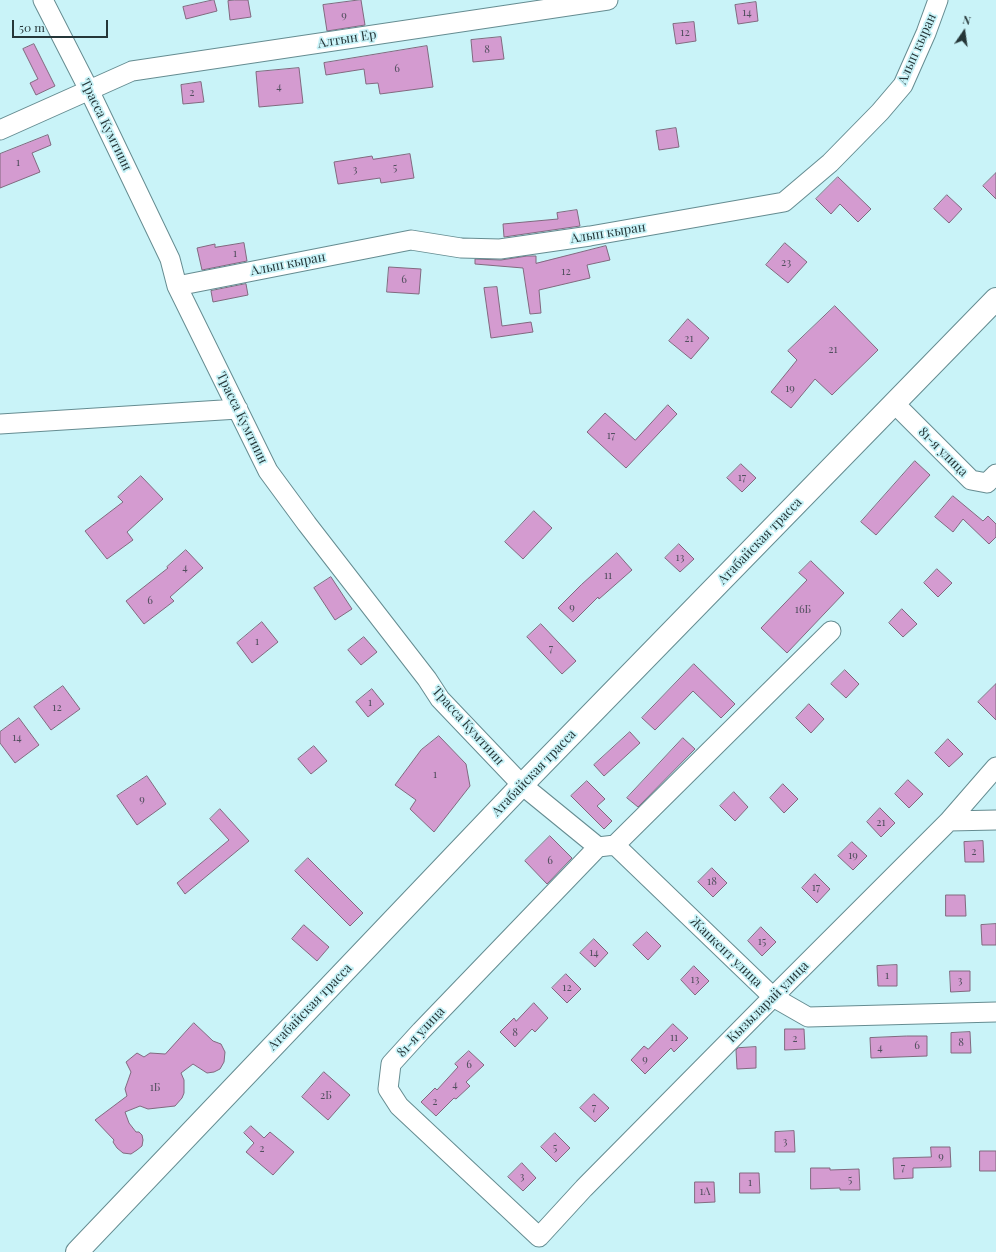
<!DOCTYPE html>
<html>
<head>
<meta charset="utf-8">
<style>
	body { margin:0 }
	#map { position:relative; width:996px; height:1252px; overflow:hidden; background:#c9f3f8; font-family:"Playfair Display",serif }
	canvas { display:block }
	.north { position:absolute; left:944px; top:12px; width:40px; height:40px; -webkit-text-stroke:3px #c9f3f8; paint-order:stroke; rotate:13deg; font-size:11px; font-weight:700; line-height:16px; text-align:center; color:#253638 }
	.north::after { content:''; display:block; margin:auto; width:14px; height:18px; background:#253638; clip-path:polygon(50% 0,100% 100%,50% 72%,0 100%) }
	.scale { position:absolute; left:12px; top:20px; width:96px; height:18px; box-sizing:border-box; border:2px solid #253638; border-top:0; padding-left:5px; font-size:12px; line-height:14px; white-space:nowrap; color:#253638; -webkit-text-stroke:3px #c9f3f8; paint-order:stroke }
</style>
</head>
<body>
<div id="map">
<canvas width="996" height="1252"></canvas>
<div class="north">N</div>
<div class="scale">50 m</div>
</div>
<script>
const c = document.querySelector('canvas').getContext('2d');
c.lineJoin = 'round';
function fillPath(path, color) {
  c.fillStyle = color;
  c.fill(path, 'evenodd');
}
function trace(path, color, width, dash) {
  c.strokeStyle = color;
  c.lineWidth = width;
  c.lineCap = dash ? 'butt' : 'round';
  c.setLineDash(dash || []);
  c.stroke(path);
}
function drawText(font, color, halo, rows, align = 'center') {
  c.font = font + ' "Playfair Display",serif';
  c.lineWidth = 3.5;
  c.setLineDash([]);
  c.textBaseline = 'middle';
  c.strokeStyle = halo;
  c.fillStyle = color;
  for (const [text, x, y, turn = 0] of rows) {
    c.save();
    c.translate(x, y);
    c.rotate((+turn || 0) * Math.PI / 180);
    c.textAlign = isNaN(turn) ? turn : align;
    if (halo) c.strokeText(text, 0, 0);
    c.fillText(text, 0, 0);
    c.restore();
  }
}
const building = new Path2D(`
	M214 0 217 11 186 19 183 7Z
	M235 0H248L251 17 230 20 228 1Z
	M361 0 365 25 327 31 323 5Z
	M756 2 758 21 738 24 735 5Z
	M694 22 696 41 676 44 673 24Z
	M501 37 504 59 473 62 471 40Z
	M34 44 55 86 36 95 30 83 38 79 23 49Z
	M427 46 433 87 380 94 378 83 366 84 364 69 326 75 324 63Z
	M299 68 303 103 259 107 256 72Z
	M201 82 204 102 183 104 181 85Z
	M676 128 679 147 659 150 656 131Z
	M48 135 51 145 32 153 40 172 0 188V154Z
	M410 154 414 178 381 183 380 178 338 184 334 162 372 156 373 159Z
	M996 173V199L983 186Z
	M838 177 871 209 858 222 840 204 831 214 816 199Z
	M947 195 962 209 949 223 934 209Z
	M577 210 580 226 504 237 503 224 558 219 557 213Z
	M244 243 247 261 202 270 197 248 215 244V247Z
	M785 243 807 262 788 283 766 265Z
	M606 246 610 260 587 265 590 278 539 290 541 313 530 314 523 268 475 264V259L501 260 527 256H536V263Z
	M389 267 421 269 419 294 387 292Z
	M246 284 248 295 213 302 211 291Z
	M497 287 502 326 531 322 533 332 491 338 484 288Z
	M835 306 878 350 832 395 815 379 791 408 771 392 797 360 788 351Z
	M688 319 709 338 691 359 669 341Z
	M668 405 677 414 626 468 587 432 605 413 635 440Z
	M915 461 930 475 876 535 861 522Z
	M741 464 756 478 742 492 727 478Z
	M141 476 163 499 127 532 133 540 107 559 85 531 123 502 118 497Z
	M953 496 983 521 988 516 996 524V537L989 544 963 519 953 532 935 517Z
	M534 511 552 528 523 559 505 542Z
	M679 544 694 559 680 572 665 558Z
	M186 550 203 568 170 597 174 601 144 624 126 601 168 568 167 567Z
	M617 553 632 570 599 599 598 597 573 622 558 608 581 585Z
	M811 561 844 593 787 653 761 628 807 580 799 573Z
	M937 569 952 583 938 597 924 583Z
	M331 577 352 609 335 620 314 588Z
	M902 609 917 624 903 637 889 623Z
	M262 622 278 642 252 663 237 643Z
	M541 624 576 661 562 674 527 637Z
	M364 637 377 652 361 665 348 650Z
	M694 664 735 704 721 718 693 691 655 730 642 718Z
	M845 670 859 684 846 698 831 684Z
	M996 684V720L978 702Z
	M63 686 80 709 51 730 34 707Z
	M372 689 384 704 368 717 356 702Z
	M809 704 824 719 811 733 796 718Z
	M19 718 39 745 15 763 0 743V732Z
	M630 732 640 743 604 776 594 765Z
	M439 736 466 764 470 786 434 832 410 809 416 800 395 785 421 750Z
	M683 738 695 749 638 807 627 798Z
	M948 739 963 754 949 767 935 753Z
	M314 746 327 761 311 774 298 759Z
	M147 776 166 804 137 825 117 796Z
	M908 780 923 794 909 808 895 794Z
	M587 781 605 799 597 806 612 821 604 829 571 796Z
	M783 784 798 799 784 813 770 798Z
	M734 792 748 807 735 821 720 806Z
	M880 808 895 823 881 837 867 822Z
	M220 809 249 841 185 894 177 883 229 840 210 819Z
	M550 836 572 858 547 884 525 861Z
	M983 841 984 862H965L964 842Z
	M852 842 867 856 853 870 838 856Z
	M308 858 363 913 350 926 295 871Z
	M712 868 727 883 713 897 698 882Z
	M815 874 830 889 817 903 802 888Z
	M946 895H965L966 916H946Z
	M996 924V945H982L981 925Z
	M304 925 329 947 317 961 292 939Z
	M761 927 776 942 762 956 748 941Z
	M647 932 661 946 648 960 633 945Z
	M594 939 608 953 595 967 580 953Z
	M897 965V986H878L877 966Z
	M694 966 709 981 695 995 681 980Z
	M950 971H970V991L951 992Z
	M566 974 581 989 567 1003 552 988Z
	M534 1003 548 1018 535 1032 532 1029 515 1047 500 1032 514 1018 516 1021Z
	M194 1023 213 1041 221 1044 225 1052 224 1062 220 1069 214 1072 207 1073 193 1064 181 1073 184 1080V1093L182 1098 175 1106 148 1109 140 1106 125 1112 129 1123 136 1132H139L142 1135 143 1140 142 1146 137 1150 131 1154 123 1153 117 1148 113 1142 114 1140 95 1120 127 1096 125 1089 131 1072 126 1062 137 1053 144 1057 150 1053 165 1054Z
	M673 1024 688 1038 674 1052 671 1048 645 1074 631 1060 644 1046 648 1049Z
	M785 1029H804L805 1049 785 1050Z
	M970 1032 971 1053H951V1033Z
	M907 1036H927V1056L871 1058 870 1038Z
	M756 1047V1068L737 1069 736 1050 738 1048Z
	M469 1051 484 1065 466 1082 470 1086 456 1099 454 1098 436 1116 421 1102 435 1088 437 1090 458 1067 455 1064Z
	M324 1072 350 1095 328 1120 302 1097Z
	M594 1094 609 1108 595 1122 580 1108Z
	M251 1126 264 1138 270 1132 294 1152 273 1175 246 1152 254 1143 244 1133Z
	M794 1131 795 1152H775V1132Z
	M555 1133 570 1148 556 1162 541 1147Z
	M931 1147H950L951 1167 913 1168V1178L894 1179 893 1158 931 1157Z
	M980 1151H996V1171H980Z
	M522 1163 536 1178 523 1191 508 1177Z
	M811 1168H830V1170L859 1169 860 1190H840V1188L811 1189Z
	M740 1173H759L760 1193H740Z
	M695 1182H714L715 1202 695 1203Z`);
const minor = new Path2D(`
	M43 0 89 90 170 259 177 286 268 471 307 524 427 679 440 699 522 785 598 847 615 845 773 997 808 1017 996 1012
	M0 130 132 71 608 0
	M177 286 411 240 461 248 500 249 590 236 784 202 830 163 880 112 903 85 926 33 938 0
	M894 403 971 480 987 483 996 474
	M0 424 238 409
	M949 821 996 820
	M615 845 831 631
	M598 847 421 1031 391 1064 388 1089 399 1106 539 1237 584 1188 773 997 949 821 996 767`);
const major = new Path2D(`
	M77 1252 522 785 996 299`);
const numberNames = [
	["14",747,13],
	["9",344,16],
	["12",685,33],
	["8",487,50],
	["6",397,69],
	["4",279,87],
	["2",192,93],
	["1",18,163],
	["5",395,168],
	["3",355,170],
	["1",235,254],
	["23",786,263],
	["12",566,272],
	["6",404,280],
	["21",689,339],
	["21",833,350],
	["19",790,389],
	["17",611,436],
	["17",742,478],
	["13",680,558],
	["4",185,568],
	["11",608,576],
	["6",150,601],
	["9",572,608],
	["16Б",803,610],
	["1",257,642],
	["7",551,649],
	["1",370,703],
	["12",57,708],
	["14",17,738],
	["1",435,775],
	["9",142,800],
	["21",881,823],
	["2",974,852],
	["19",853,856],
	["6",550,861],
	["18",712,882],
	["17",816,888],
	["15",762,942],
	["14",594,953],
	["1",887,976],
	["13",695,980],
	["3",960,981],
	["12",567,988],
	["8",515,1033],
	["11",674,1038],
	["2",795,1039],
	["8",961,1043],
	["6",917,1046],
	["4",880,1048],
	["9",645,1060],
	["6",469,1065],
	["4",455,1085],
	["1Б",155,1088],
	["2Б",326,1096],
	["2",435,1102],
	["7",594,1108],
	["3",785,1142],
	["5",555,1148],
	["2",262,1149],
	["9",941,1157],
	["7",903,1168],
	["3",522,1177],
	["5",850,1180],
	["1",750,1183],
	["1А",705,1192]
];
const streetNames = [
	["Алтын Ер",347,39,-9],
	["Алып кыран",917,49,-66],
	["Трасса Кумтиин",106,125,64],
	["Алып кыран",608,233,-9],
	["Алып кыран",288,264,-11],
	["Трасса Кумтиин",242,418,64],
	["81-я улица",943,452,45],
	["Атабайская трасса",760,541,-46],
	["Трасса Кумтиин",468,726,48],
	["Атабайская трасса",534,773,-46],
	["Жанкент улица",726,952,44],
	["Кызыларай улица",768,1002,-45],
	["Атабайская трасса",310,1007,-46],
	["81-я улица",421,1032,-47]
];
fillPath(building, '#d49bd0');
trace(building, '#81697f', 1);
trace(minor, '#658c91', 21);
trace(major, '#658c91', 24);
trace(minor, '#fff', 19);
trace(major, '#fff', 22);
drawText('11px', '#514f5e', null, numberNames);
drawText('13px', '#253638', '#c9f3f8', streetNames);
</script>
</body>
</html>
